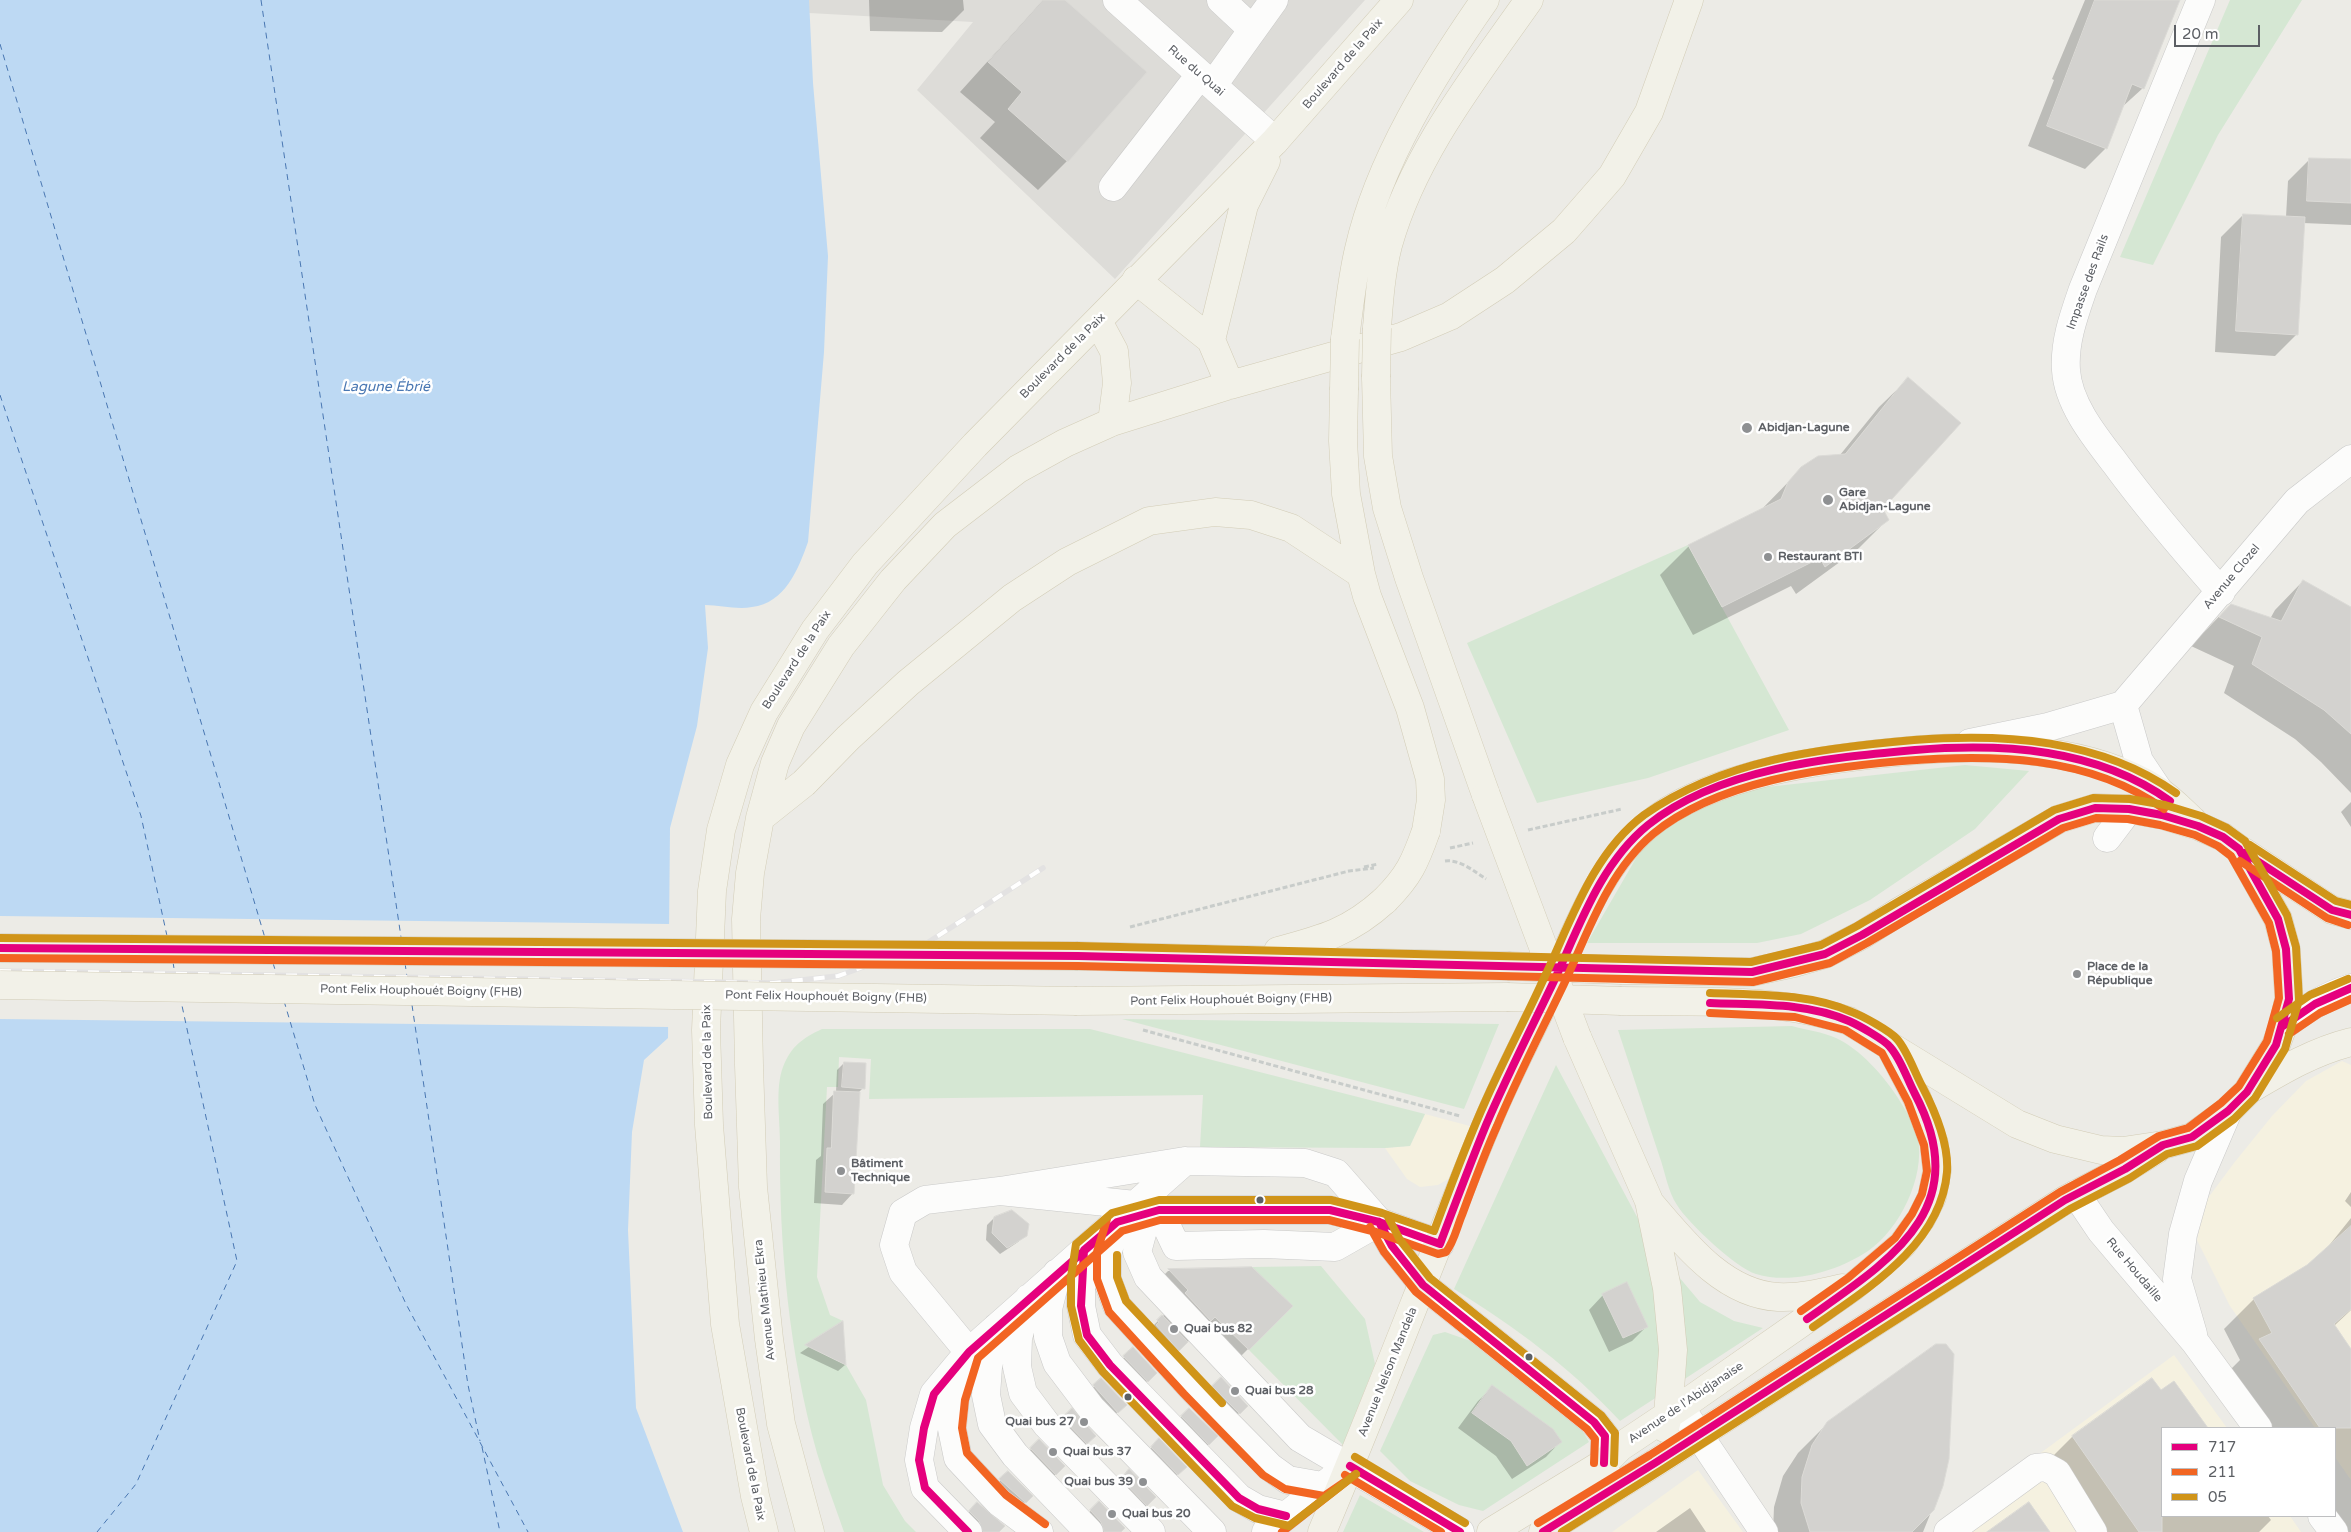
<!DOCTYPE html>
<html>
<head>
<meta charset="utf-8">
<style>
	body { margin:0 }
	#map { position:relative; width:2351px; height:1532px; overflow:hidden; background:#ecebe6; font-family:"Varela Round",sans-serif }
	canvas { display:block }
	.legend { position:absolute; left:2161px; top:1427px; width:175px; height:90px; box-sizing:border-box; background:#fff; border:1px solid #bebfc1; margin:0; padding:6px 9px; list-style:none; font-size:15px; color:#5c5f64 }
	.legend li { display:flex; align-items:center; gap:10px; height:25px }
	.legend b { width:25px; border:1px solid #bebfc1 }
	.scale { position:absolute; left:2174px; top:25px; width:86px; height:22px; box-sizing:border-box; border:2px solid #5c5f64; border-top:0; padding-left:6px; font-size:15px; line-height:18px; white-space:nowrap; color:#5c5f64; -webkit-text-stroke:4px #fff; paint-order:stroke }
</style>
</head>
<body>
<div id="map">
<canvas width="2351" height="1532"></canvas>
<ul class="legend">
<li><b style="height:6px;background:#e5007d"></b>717</li>
<li><b style="height:6px;background:#f26522"></b>211</li>
<li><b style="height:6px;background:#d09419"></b>05</li>
</ul>
<div class="scale">20 m</div>
</div>
<script>
const c = document.querySelector('canvas').getContext('2d');
c.lineJoin = 'round';
function fillPath(path, color) {
  c.fillStyle = color;
  c.fill(path, 'evenodd');
}
function trace(path, color, width, dash) {
  c.strokeStyle = color;
  c.lineWidth = width;
  c.lineCap = dash ? 'butt' : 'round';
  c.setLineDash(dash || []);
  c.stroke(path);
}
function drawText(font, color, halo, rows, align = 'center') {
  c.font = font + ' "Varela Round",sans-serif';
  c.lineWidth = 5;
  c.setLineDash([]);
  c.textBaseline = 'middle';
  c.strokeStyle = halo;
  c.fillStyle = color;
  for (const [text, x, y, turn = 0] of rows) {
    c.save();
    c.translate(x, y);
    c.rotate((+turn || 0) * Math.PI / 180);
    c.textAlign = isNaN(turn) ? turn : align;
    if (halo) c.strokeText(text, 0, 0);
    c.fillText(text, 0, 0);
    c.restore();
  }
}
const commercial = new Path2D(`
	M2342 1061 2351 1065V1480L2335 1457V1428H2315L2230 1306 2197 1240 2205 1202 2234 1163 2272 1116 2306 1081Z
	M1425 1114 1470 1126 1450 1178 1438 1185 1420 1187 1407 1179 1385 1148 1410 1146Z
	M2174 1355 2227 1428H2162V1516H2290L2301 1532H1933Z
	M1698 1470 1743 1532H1612Z`);
const industrial = new Path2D(`
	M809 0H1365L1115 279 917 90 973 22 809 13Z`);
const green = new Path2D(`
	M2230 0H2302L2218 135 2153 265 2120 257Z
	M1688 545 1789 730 1648 778 1537 803 1467 643Z
	M1965 765 2029 771 1975 829 1870 900 1801 934 1757 943H1587L1639 853 1680 815 1749 789Z
	M1122 1019 1499 1024 1464 1109Z
	M1792 1026C1806 1030 1823 1032 1836 1038 1860 1049 1884 1076 1898 1098 1905 1110 1915 1124 1918 1139 1925 1177 1900 1229 1868 1251 1838 1271 1792 1285 1756 1274 1736 1268 1688 1223 1677 1205 1668 1192 1665 1171 1659 1155 1645 1113 1632 1072 1618 1030Z
	M822 1029H1090L1425 1114 1410 1146 1385 1148 1200 1147 1203 1095 869 1099 871 1059 839 1057 838 1087H827L817 1277 830 1315 843 1321 806 1345 846 1365 866 1400 883 1485 905 1521 916 1532H844C835 1506 825 1480 817 1453 789 1353 779 1246 780 1142 780 1119 775 1088 783 1067 791 1046 803 1038 822 1029Z
	M1556 1065 1652 1245 1700 1302 1734 1321 1763 1328 1620 1421C1571 1368 1515 1327 1454 1289Z
	M1321 1266 1365 1319 1375 1364 1343 1445 1249 1350 1292 1306 1252 1267Z
	M1445 1332 1479 1344 1581 1428 1589 1442 1483 1511 1459 1505 1410 1481 1380 1451 1433 1335Z
	M1360 1495 1424 1532H1343Z`);
const water = new Path2D(`
	M0 0H809L813 83 828 256 824 352 808 542C798 570 785 603 752 607 737 610 720 605 705 605L708 648 697 726 670 828 668 1038 644 1060 632 1132 628 1230 636 1408 683 1532H0Z`);
const pier = new Path2D(`
	M0 916 671 924 670 1027 0 1019Z`);
const shadow = new Path2D(`
	M869 0H963L964 10 942 32 870 31Z
	M1043 0H1063L1145 72 1067 161 1038 190 980 138 995 122 960 92Z
	M2085 0H2178L2143 88 2121 108 2105 149 2085 169 2028 146 2054 80 2052 79Z
	M2310 159 2351 161V225L2303 223 2297 334 2275 356 2215 352 2221 237 2243 215 2286 217 2288 181Z
	M1908 379 1882 509 1888 519 1859 548 1796 594 1791 586 1693 635 1660 575 1689 546 1761 510 1802 468 1840 455 1879 407Z
	M2303 581 2351 608V793L2321 762 2295 739 2224 693 2234 666 2191 646 2229 606 2270 619 2275 610Z
	M2351 802V827L2341 812Z
	M844 1063 863 1088 858 1093 853 1193 842 1205 814 1203 816 1160 821 1156 823 1104 836 1092 837 1070Z
	M2351 1192V1207L2345 1201Z
	M994 1218 1026 1235 1018 1242 1000 1254 986 1240 987 1225Z
	M2351 1218V1310L2334 1326 2351 1351V1532H2341L2335 1516V1428H2270L2230 1370 2240 1360 2224 1329 2254 1299 2308 1266 2327 1248Z
	M1252 1268 1291 1306 1226 1371 1193 1337 1172 1357 1151 1328 1167 1312 1147 1292 1168 1271Z
	M1603 1295 1647 1326 1632 1341 1609 1352 1589 1310Z
	M842 1324 845 1365 838 1371 800 1353Z
	M1133 1349 1155 1373 1140 1388 1117 1364Z
	M1221 1379 1246 1406 1232 1420 1206 1394Z
	M1101 1380 1125 1405 1110 1419 1087 1393Z
	M2174 1382 2206 1428H2162V1516H2268L2271 1520 2259 1532H2094L2046 1463 2072 1437 2161 1392Z
	M1493 1387 1560 1442 1546 1457 1512 1479 1496 1456 1458 1428 1478 1401Z
	M1189 1409 1216 1436 1202 1451 1175 1424Z
	M1072 1410 1094 1435 1080 1450 1056 1426Z
	M1828 1423 1942 1485 1923 1532H1773L1774 1507 1783 1476 1798 1453Z
	M1159 1440 1185 1467 1170 1481 1145 1455Z
	M1039 1441 1057 1473 1048 1481 1024 1456Z
	M1129 1471 1154 1497 1140 1512 1119 1480Z
	M1008 1472 1031 1496 1018 1509 994 1487Z
	M1099 1502 1119 1532H1095L1084 1518Z
	M1690 1508 1706 1532H1656Z
	M971 1510 997 1532H974L963 1519Z`);
const ferry = new Path2D(`
	M261 0 401 937
	M0 44 265 938
	M0 395 141 816 167 936
	M173 962 175 975
	M273 963 277 976
	M405 963 407 977
	M284 1001 315 1105 406 1304 528 1532
	M412 1005 468 1385 480 1441
	M482 1447 500 1532
	M97 1532 136 1484 237 1261 181 1001`);
const building = new Path2D(`
	M1043 0H1065L1147 72 1068 162 1008 109 1022 92 988 62Z
	M2095 0H2180L2144 89 2132 84 2107 149 2047 126Z
	M2309 158 2351 159V203L2307 201Z
	M2243 214 2305 217 2298 335 2236 331Z
	M1908 377 1961 423 1883 509 1889 520 1825 567 1820 558 1722 607 1688 545 1781 499 1788 482 1801 467 1818 456 1845 454Z
	M2303 580 2351 607V734L2324 710 2252 664 2262 637 2219 617 2231 604 2281 621Z
	M844 1062 866 1063 865 1089 842 1087Z
	M834 1091 860 1092 854 1194 825 1192 827 1148H831Z
	M1012 1210 1029 1224 1027 1236 1007 1248 992 1233 994 1217Z
	M2351 1226V1309L2334 1324 2351 1349V1428H2320L2259 1339 2272 1333 2253 1298 2307 1265Z
	M1252 1267 1293 1306 1249 1350 1215 1317 1211 1321 1185 1293 1188 1290 1168 1269Z
	M1627 1282 1648 1327 1623 1338 1602 1294Z
	M1162 1315 1188 1342 1179 1351 1156 1325 1159 1322 1157 1320Z
	M843 1321 846 1365 805 1345Z
	M1936 1344H1946L1954 1354 1949 1459 1943 1486 1934 1510 1912 1532H1810L1801 1503 1802 1477 1812 1445 1827 1422Z
	M1133 1347 1157 1373 1148 1382 1123 1356Z
	M1221 1377 1248 1406 1240 1414 1212 1386Z
	M1101 1378 1127 1405 1118 1413 1093 1385Z
	M2152 1378 2161 1390 2174 1381 2208 1428H2162V1532H2139L2072 1436Z
	M1492 1385 1553 1429 1562 1442 1527 1466 1511 1441 1472 1413Z
	M1072 1408 1096 1436 1087 1444 1062 1418Z
	M1189 1408 1218 1436 1209 1445 1181 1416Z
	M1159 1438 1187 1467 1178 1475 1151 1447Z
	M1039 1439 1065 1466 1056 1475 1030 1448Z
	M1129 1469 1156 1497 1147 1506 1121 1479Z
	M1008 1471 1033 1496 1026 1503 999 1479Z
	M1099 1501 1125 1528 1121 1532H1104L1101 1522 1090 1510Z
	M977 1502 1005 1526 999 1532H983L979 1521 969 1511Z
	M2029 1502 2050 1532H1987Z`);
const path = new Path2D(`
	M1528 830 1622 809
	M1450 848 1473 843
	M1445 861C1460 859 1475 872 1486 879
	M1364 867 1378 864
	M1130 927 1349 871 1374 868
	M1143 1030 1460 1116`);
const minor = new Path2D(`
	M1117 0 1275 141
	M1221 0 1252 29
	M2201 0 2083 289C2074 315 2064 342 2066 370 2068 404 2095 437 2115 463 2148 508 2184 550 2221 592
	M1213 85 1274 0
	M1113 187 1200 75
	M2123 705 2139 761 2159 791
	M1970 743 2048 727 2123 705 2297 501 2351 459
	M2107 838 2129 809
	M2283 1026C2304 1010 2325 996 2351 988
	M1000 1191 1185 1161 1305 1163 1336 1173 1379 1222 1392 1246 1423 1285 1594 1422 1605 1436V1480
	M2076 1194 2101 1231 2195 1342 2258 1428
	M1159 1210 1143 1230 1137 1252 1148 1277 1300 1438 1460 1532
	M1159 1210 1176 1246 1264 1244 1335 1247 1379 1222
	M1117 1222 1107 1254V1279L1117 1306 1191 1387 1270 1467 1288 1480 1322 1486
	M1084 1250 1081 1278V1306L1087 1335 1110 1365 1239 1498 1258 1509 1286 1516
	M1057 1273 1048 1309V1337L1057 1363 1091 1408 1212 1532
	M1029 1298 1018 1338 1017 1367 1023 1393 1047 1425 1151 1532
	M997 1327 988 1367 986 1395 992 1424 1015 1455 1089 1532
	M2193 1334 2177 1279 2183 1234 2198 1181 2228 1111
	M969 1352 903 1272 894 1245 903 1213 925 1200 1000 1191 1135 1205 1159 1210H1330L1379 1222 1440 1244
	M965 1363 955 1398 952 1429 958 1458 999 1502 1039 1532
	M1680 1407 1764 1532
	M2322 1516 2334 1532
	M968 1532 925 1488 919 1460 924 1428 934 1394 969 1352 1185 1161
	M1266 1532 1332 1479
	M1948 1532 2036 1468 2046 1467 2057 1473 2093 1532`);
const major = new Path2D(`
	M1136 280 1211 340
	M1098 321 1114 351 1117 383 1112 422
	M1377 328C1379 301 1381 272 1388 245 1414 153 1475 77 1529 0
	M1345 339C1349 309 1352 278 1359 249 1379 161 1434 73 1485 0
	M1376 377 1378 456 1387 508 1409 578 1486 795
	M1230 385 1211 340 1244 205 1266 161
	M1344 390 1343 441 1346 494 1361 574 1367 596 1410 708 1430 779 1431 800 1426 831
	M760 818 804 783 848 738 908 683 1012 598 1067 562 1149 521 1215 512 1251 515 1291 528 1361 574
	M2244 852 2332 910 2351 915
	M1278 951C1323 939 1350 932 1385 900
	M1078 956 1508 966
	M1077 1001 1507 997
	M1621 1001C1697 1002 1776 997 1849 1021L2017 1124 2055 1139 2101 1150 2123 1151 2163 1145 2192 1137 2228 1111 2247 1092 2276 1045 2283 1026 2289 999 2286 949 2278 919 2239 849 2223 837 2198 826 2162 815 2129 809 2095 808 2059 819 1900 911 1862 935 1825 954 1794 963 1752 972 1622 970
	M1577 1037 1649 1201 1667 1288 1673 1350 1668 1415 1665 1428
	M2252 1088C2284 1069 2315 1051 2351 1042
	M1649 1202C1683 1241 1722 1294 1778 1297 1800 1298 1821 1293 1842 1288
	M764 1532 755 1496 725 1324 709 1125 706 1030 712 891 721 830 740 765 764 712 815 630 865 564 975 445 1275 141 1399 0
	M810 1532 781 1424 769 1339 753 1187 749 1065 746 919 750 873 760 818 775 763 791 726 841 646 893 580 945 525 1018 469 1065 443 1112 422 1230 385 1401 337 1450 316 1505 280 1564 231 1612 176 1649 112 1689 0
	M1322 1532C1379 1398 1430 1261 1486 1126 1503 1084 1524 1044 1544 1003 1572 943 1595 871 1646 827 1710 771 1836 757 1918 750 1995 744 2091 748 2157 790 2170 798 2182 811 2193 821
	M1491 1532 1604 1463 1620 1447 1692 1399 1854 1286 1902 1245 1921 1219 1932 1197 1937 1171 1934 1143 1917 1098 1890 1046
	M1543 1532 1655 1463 2065 1200 2125 1169 2156 1150`);
const rail = new Path2D(`
	M0 971 774 983 838 976 924 945 1043 868`);
const majorBridge = new Path2D(`
	M1376 377 1377 328
	M1344 390 1345 339
	M1486 795 1577 1037
	M1385 900C1409 876 1415 862 1426 831
	M0 948 1078 956
	M1508 966 1622 970
	M0 985 1077 1001
	M1507 997 1621 1001`);
const bus1 = new Path2D(`
	M2245 853 2332 910 2351 915
	M0 948 1078 956 1752 972 1825 954 1862 935 2059 819 2095 808 2129 809 2162 815 2198 826 2223 837 2239 849 2278 919 2286 949 2289 999 2276 1045 2247 1092 2228 1111 2192 1137 2163 1145 2125 1169 2065 1200 1655 1463 1543 1532
	M1710 1003C1756 1005 1806 1002 1849 1021 1858 1025 1885 1040 1890 1047 1901 1059 1907 1079 1915 1094 1975 1209 1892 1259 1807 1319
	M2283 1026 2315 1004 2351 988
	M1379 1222 1392 1246 1423 1285 1594 1422 1605 1436 1604 1463
	M1104 1233 1084 1250 1081 1306 1087 1335 1110 1365 1239 1498 1258 1509 1286 1516
	M1350 1466 1460 1532
	M968 1532 925 1488 919 1460 924 1428 934 1394 969 1352 1117 1222 1159 1210H1330L1379 1222 1440 1244C1455 1204 1470 1164 1486 1125 1507 1076 1531 1029 1554 981 1579 927 1600 864 1648 825 1719 768 1828 758 1915 750 2003 743 2096 748 2170 801`);
const bus2 = new Path2D(`
	M2240 861 2327 918 2348 925
	M0 958 1078 966 1753 982 1830 963 1867 943 2063 828 2096 818 2128 819 2160 825 2195 835 2218 846 2231 856 2269 923 2276 951 2279 998 2267 1041 2239 1086 2221 1103 2188 1128 2159 1136 2120 1160 2060 1192 1650 1455 1538 1523
	M1710 1013 1795 1017 1845 1030 1882 1053 1908 1102 1924 1145 1927 1171 1922 1194 1912 1214 1895 1238 1848 1278 1801 1311
	M2289 1034 2320 1013 2351 999
	M1107 1219 1097 1252V1279L1109 1312 1184 1394 1263 1475 1285 1489 1324 1496 1356 1474
	M1370 1227 1384 1252 1416 1292 1587 1429 1595 1439 1594 1463
	M1345 1475 1441 1532
	M1045 1524 1006 1495 967 1453 962 1428 965 1400 978 1358 1122 1231 1160 1220H1329L1376 1232 1438 1254 1446 1252C1454 1242 1457 1227 1462 1215 1473 1185 1484 1155 1497 1126 1517 1078 1541 1032 1564 984 1588 932 1608 872 1653 834 1717 781 1822 768 1902 761 1992 754 2088 755 2164 809
	M1282 1532 1352 1477`);
const bus3 = new Path2D(`
	M2250 845 2336 901 2351 905
	M0 938 1078 946 1751 962 1821 945 1857 926 2054 810 2093 798 2130 799 2165 805 2201 816 2227 828 2245 841 2287 915 2296 947 2299 1000 2285 1049 2255 1098 2234 1119 2197 1146 2167 1154 2130 1178 2070 1209 1660 1471 1562 1532
	M1710 993C1758 995 1808 993 1852 1012 1863 1016 1890 1031 1897 1039 1907 1050 1915 1073 1922 1086 1935 1111 1949 1144 1947 1172 1941 1245 1867 1289 1813 1327
	M2277 1018 2310 995 2348 979
	M1388 1217 1400 1240 1430 1278 1601 1415 1615 1433 1614 1463
	M1117 1255V1277L1126 1301 1222 1403
	M1355 1457 1465 1523
	M1356 1474 1289 1526 1255 1518 1232 1506 1103 1372 1079 1340 1071 1306V1277L1076 1244 1112 1213 1159 1200H1331L1382 1213 1434 1231C1450 1188 1466 1144 1485 1102 1504 1059 1526 1018 1545 976 1571 921 1593 853 1644 815 1722 760 1821 748 1914 740 2004 733 2100 739 2176 793`);
const markers = [
	[1747,428,6,"#8e9092"],
	[1828,500,6,"#8e9092"],
	[1768,557,5,"#8e9092"],
	[2077,974,5,"#8e9092"],
	[841,1171,5,"#8e9092"],
	[1260,1200,4.5,"#5c5f64"],
	[1174,1329,5,"#8e9092"],
	[1529,1357,4.5,"#5c5f64"],
	[1235,1391,5,"#8e9092"],
	[1128,1397,4.5,"#5c5f64"],
	[1084,1422,5,"#8e9092"],
	[1053,1452,5,"#8e9092"],
	[1143,1482,5,"#8e9092"],
	[1112,1514,5,"#8e9092"]
];
const streetNames = [
	["Boulevard de la Paix",1343,64,-49],
	["Rue du Quai",1196,71,41],
	["Impasse des Rails",2088,282,-70],
	["Boulevard de la Paix",1063,356,-45],
	["Avenue Clozel",2232,577,-50],
	["Boulevard de la Paix",797,660,-57],
	["Pont Felix Houphouét Boigny (FHB)",421,991,1],
	["Pont Felix Houphouét Boigny (FHB)",826,997,1],
	["Pont Felix Houphouét Boigny (FHB)",1231,1000,-1],
	["Boulevard de la Paix",708,1062,-91],
	["Rue Houdaille",2134,1270,50],
	["Avenue Mathieu Ekra",765,1300,-96],
	["Avenue Nelson Mandela",1388,1372,-68],
	["Avenue de l'Abidjanaise",1686,1403,-34],
	["Boulevard de la Paix",750,1464,79]
];
const poiNames = [
	["Abidjan-Lagune",1758,428],
	["Gare",1839,493],
	["Abidjan-Lagune",1839,507],
	["Restaurant BTI",1778,557],
	["Place de la",2087,967],
	["République",2087,981],
	["Bâtiment",851,1164],
	["Technique",851,1178],
	["Quai bus 82",1184,1329],
	["Quai bus 28",1245,1391],
	["Quai bus 27",1074,1422,"right"],
	["Quai bus 37",1063,1452],
	["Quai bus 39",1133,1482,"right"],
	["Quai bus 20",1122,1514]
];
const waterNames = [
	["Lagune Ébrié",386,387]
];
fillPath(commercial, '#f5f1e0');
fillPath(industrial, '#dddcd8');
fillPath(green, '#d5e7d3');
fillPath(water, '#bdd9f3');
fillPath(pier, '#ecebe6');
fillPath(shadow, '#0003');
trace(ferry, '#4977b2', 1, [6, 5]);
fillPath(building, '#d3d2cf');
trace(building, '#dbdad6', 1);
trace(minor, '#c9c9c8', 29);
trace(major, '#d2ccb6', 29);
trace(path, '#c8ccca', 3, [5, 2.5]);
trace(minor, '#fcfcfb', 28);
trace(major, '#f2f1e8', 28);
trace(rail, '#e3e2e2', 5.5);
trace(rail, '#fff', 4, [11]);
trace(majorBridge, '#d2ccb6', 29, []);
trace(majorBridge, '#f2f1e8', 28);
trace(bus1, '#e5007d', 8);
trace(bus2, '#f26522', 8);
trace(bus3, '#d09419', 8);
for (const [x, y, r, color] of markers) {
  const dot = new Path2D();
  dot.arc(x, y, r, 0, 2 * Math.PI);
  c.fillStyle = color;
  c.fill(dot);
  trace(dot, '#fff', 2);
}
drawText('12px', '#5c5f64', '#fff', streetNames);
drawText('bold 12px', '#5c5f64', '#fff', poiNames, 'left');
drawText('italic 14px', '#4977b2', '#fff', waterNames);
</script>
</body>
</html>
